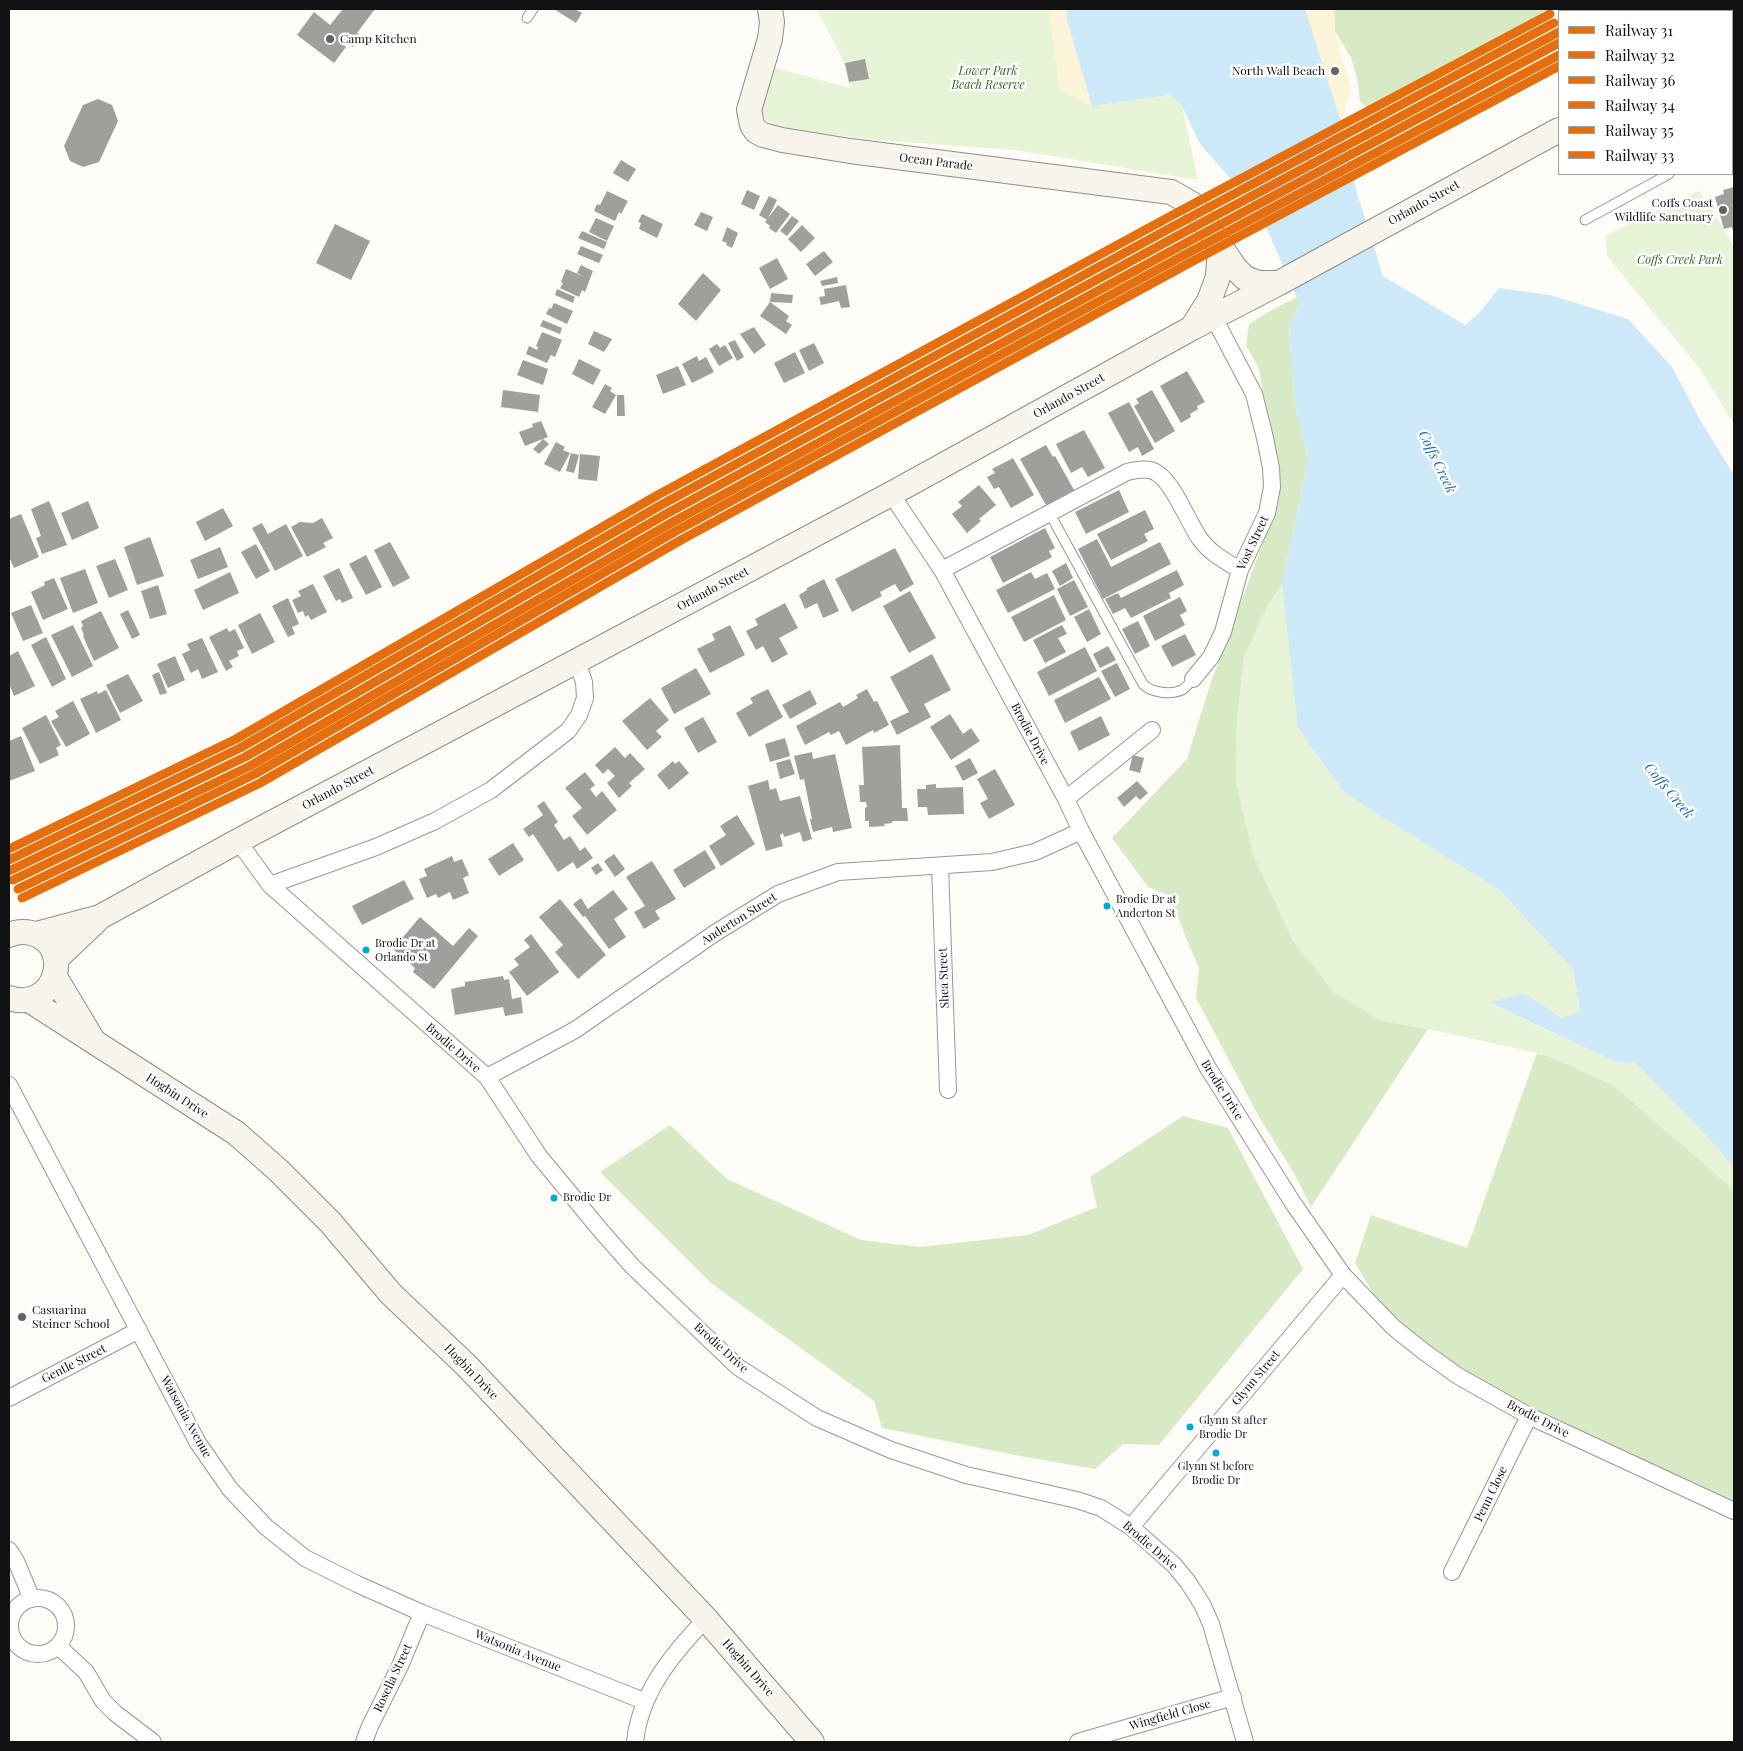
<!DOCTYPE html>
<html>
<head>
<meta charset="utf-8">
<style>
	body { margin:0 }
	#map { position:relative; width:1743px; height:1751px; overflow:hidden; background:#fdfcf7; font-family:"Playfair Display",serif }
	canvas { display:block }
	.frame { position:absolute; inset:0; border:10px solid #111; pointer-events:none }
	.legend { position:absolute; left:1558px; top:10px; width:175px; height:165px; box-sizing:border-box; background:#fff; border:1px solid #a0a0a0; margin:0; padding:6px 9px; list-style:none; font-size:15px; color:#111 }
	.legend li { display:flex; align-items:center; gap:10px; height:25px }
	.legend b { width:25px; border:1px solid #a0a0a0 }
</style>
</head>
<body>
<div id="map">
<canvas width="1743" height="1751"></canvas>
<div class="frame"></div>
<ul class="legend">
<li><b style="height:6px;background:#e56e0f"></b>Railway 31</li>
<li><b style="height:6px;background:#e56e0f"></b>Railway 32</li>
<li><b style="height:6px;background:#e56e0f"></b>Railway 36</li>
<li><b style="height:6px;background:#e56e0f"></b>Railway 34</li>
<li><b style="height:6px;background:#e56e0f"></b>Railway 35</li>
<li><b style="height:6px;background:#e56e0f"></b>Railway 33</li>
</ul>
</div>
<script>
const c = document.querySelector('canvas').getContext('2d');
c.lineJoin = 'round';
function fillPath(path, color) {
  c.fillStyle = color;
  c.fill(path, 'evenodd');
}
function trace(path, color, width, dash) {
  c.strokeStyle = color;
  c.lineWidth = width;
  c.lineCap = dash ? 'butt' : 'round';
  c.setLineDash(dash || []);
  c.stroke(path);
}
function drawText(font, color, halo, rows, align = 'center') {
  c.font = font + ' "Playfair Display",serif';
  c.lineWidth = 5;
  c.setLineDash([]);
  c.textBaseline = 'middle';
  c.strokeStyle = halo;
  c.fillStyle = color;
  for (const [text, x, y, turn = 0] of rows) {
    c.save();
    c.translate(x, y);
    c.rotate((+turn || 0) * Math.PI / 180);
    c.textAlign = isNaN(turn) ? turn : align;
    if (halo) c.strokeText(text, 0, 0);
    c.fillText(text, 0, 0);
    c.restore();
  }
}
const green = new Path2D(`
	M817 9H1049L1060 89 1092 106 1170 95 1182 106 1198 180 1015 150 878 140 779 129 762 116V103L773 67 850 88 843 60Z
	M1699 191 1724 229 1734 248V424L1700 369 1607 256 1605 236Z
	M1282 584 1298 728 1344 793 1499 890 1573 969 1580 1011 1562 1018 1524 993 1491 1004 1616 1062 1636 1063 1734 1163V1190L1614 1086 1556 1059 1537 1053 1428 1029 1382 1021 1335 993 1293 941 1253 854 1236 782 1237 720 1244 657 1268 605Z`);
const forest = new Path2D(`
	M1334 9H1548L1377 113H1372L1360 101 1357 78 1351 58 1335 31Z
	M1297 297 1300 305 1289 326 1295 404 1308 460 1282 584 1268 605 1244 657 1237 720 1236 782 1253 854 1293 941 1335 993 1382 1021 1428 1029 1311 1207 1295 1175 1258 1115 1196 998 1199 968 1186 938 1170 896 1148 887 1112 838 1187 759 1210 685 1280 497 1259 369 1246 345 1249 324 1268 312Z
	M1537 1053 1556 1059 1614 1086 1734 1190V1511L1529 1416 1393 1327 1355 1263 1371 1215 1467 1248Z
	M1183 1116 1228 1128 1303 1269 1159 1445 1123 1444 1095 1469 1020 1456 882 1428 874 1401 712 1284 600 1172 670 1125 727 1179 861 1240 920 1247 1028 1235 1097 1207 1090 1177Z`);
const sand = new Path2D(`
	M1049 9H1066L1067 20 1092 106 1060 89Z
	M1304 9H1334L1335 31 1351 90 1341 122Z`);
const water = new Path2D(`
	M1066 9H1305L1341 122 1357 193 1383 276 1465 325 1479 313 1499 288 1550 295 1628 319 1672 367 1700 420 1734 475V1167L1703 1132 1636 1063 1616 1062 1490 1003 1524 993 1562 1018 1580 1011 1573 969 1499 890 1344 793 1298 728 1282 584 1308 460 1295 404 1289 326 1300 305 1260 213 1200 144 1182 106 1170 95 1092 106 1067 20Z`);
const building = new Path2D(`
	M343 9H375L357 33 361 36 353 47 346 42 344 45 346 47 334 63 297 35 314 12 330 25Z
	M554 9H575L582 13 576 23Z
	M865 59 869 79 849 82 845 63Z
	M98 99 112 105 118 121 99 162 83 167 70 161 64 146 83 105Z
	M621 160 636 169 628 182 613 173Z
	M1734 187V229H1732V227L1724 229 1715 197 1724 194 1723 190Z
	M747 190 760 196 754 210 741 204Z
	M607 191 628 201 621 214 619 212 615 221 594 211 597 204 600 205Z
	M769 196 777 200 767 220 759 215Z
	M778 205 790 214 776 233 769 228 770 226 765 222Z
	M701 212 713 217 707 231 694 225Z
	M642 214 663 224 657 238 639 229 641 223 638 222Z
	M792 216 799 221 787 236 780 231Z
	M596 218 614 226 607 241 589 232Z
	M335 224 370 241 351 280 316 263Z
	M802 225 815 238 801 252 788 239Z
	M727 227 738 233 732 248 726 245 727 243 722 241Z
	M582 231 607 242 604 249 578 238Z
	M581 246 603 255 599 263 577 254Z
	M824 251 833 262 815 276 806 264Z
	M777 258 788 279 770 289 759 268Z
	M581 265 593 271 585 292 582 290 579 297 560 288 563 283 561 282 566 269 585 277 577 273Z
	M703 273 721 290 696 321 678 304Z
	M837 277 838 283 822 286 820 281Z
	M846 285 850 307 841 308 839 301 821 305 819 297 825 296 824 289Z
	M557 289 575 297 573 303 555 295Z
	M771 293 793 295 792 303 770 302Z
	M770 302 789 316 786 321 792 325 786 334 760 316Z
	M554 303 573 311 567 324 546 314 549 308 551 309Z
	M543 320 562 328 560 334 540 326Z
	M754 327 766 345 754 354 740 334Z
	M594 331 612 339 604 352 588 344Z
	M542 332 562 340 555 357 551 355 547 363 526 354 529 346 537 350 538 347 536 346Z
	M735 340 744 357 737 361 728 343Z
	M814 343 824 363 809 371 799 350Z
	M717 344 720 348 725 345 733 358 719 366 709 349Z
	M795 352 805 373 784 383 774 363Z
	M697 356 699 361 706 357 714 372 692 383 682 364Z
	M579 359 601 370 593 385 572 374Z
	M523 360 548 369 543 385 517 375Z
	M678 366 686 385 663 394 656 375Z
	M1187 371 1205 402 1197 406 1198 409 1190 414 1191 417 1181 423 1160 386Z
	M605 384 612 388 610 391 616 395 605 414 592 407Z
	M503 390 540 395 538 412 501 407Z
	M1152 390 1175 431 1155 443 1134 406 1139 403 1136 399Z
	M617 395H624L625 416H617Z
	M1129 402 1154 449 1142 456 1138 447 1129 452 1108 413Z
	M541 421 548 437 525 446 519 432 533 427 532 424Z
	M1084 430 1105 468 1088 477 1082 467 1071 473 1056 444Z
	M543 439 549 444 539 454 533 449Z
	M556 442 565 447 563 450 570 453 560 472 544 464Z
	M1046 445 1053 457 1055 456 1074 490 1046 505 1020 459Z
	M571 453 579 455 574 473 566 471Z
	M580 454 600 456 597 481 578 479Z
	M1013 458 1034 495 1011 508 999 487 994 489 987 477 995 473 992 469Z
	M979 485 996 505 979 519 981 521 967 533 952 514 962 506 958 502Z
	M1119 490 1129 512 1086 534 1075 512Z
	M49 501 67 545 42 554 36 538 41 536 31 509Z
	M88 501 99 528 72 540 61 513Z
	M223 508 233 526 205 541 196 522Z
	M1145 510 1154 529 1144 534 1148 541 1111 560 1097 534Z
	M21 514 39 557 14 568 9 557V519Z
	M322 518 333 538 323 543 326 547 307 557 291 527 300 522 313 523Z
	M262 523 268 534 286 524 303 556 275 571 252 528Z
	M1045 528 1055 548 1049 551 1052 557 1003 583 990 557Z
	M150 537 164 576 137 585 124 547Z
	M1097 539 1111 567 1160 542 1171 564 1103 599 1078 549Z
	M390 542 410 578 393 587 374 550Z
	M256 544 270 571 256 579 241 552Z
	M220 547 228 567 198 579 190 560Z
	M895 548 914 584 900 592 895 584 880 592 882 596 852 612 835 579Z
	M366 555 382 587 366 595 349 564Z
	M115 559 128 590 109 598 96 566Z
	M1066 563 1073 578 1060 586 1052 571Z
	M339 568 353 598 342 603 340 599 336 601 323 576Z
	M85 569 98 603 73 613 60 578Z
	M1177 570 1184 585 1169 593 1171 598 1131 618 1125 608 1113 614 1105 599 1118 593 1121 598Z
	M230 572 239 593 203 610 194 590Z
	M1031 572 1035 579 1047 573 1055 589 1008 613 996 590Z
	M54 578 68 609 43 620 31 592 45 585 44 582Z
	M824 579 839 611 823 618 817 603 805 609 799 595 807 590V588Z
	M1074 580 1088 607 1070 616 1057 589Z
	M313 584 327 612 311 620 308 615 305 617 303 611 298 613 292 600 301 596 298 591Z
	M158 585 167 614 150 619 141 591Z
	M910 591 936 638 909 653 883 606Z
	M1054 595 1066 620 1024 642 1011 617Z
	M1180 597 1187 611 1180 615 1185 625 1155 641 1143 616Z
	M288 598 299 624 292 627 295 634 288 637 272 606Z
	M785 603 798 628 779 638 788 654 772 663 763 646 756 650 746 631 758 625 755 619Z
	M31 605 43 633 23 641 11 613Z
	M1089 609 1101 634 1087 642 1074 617Z
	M128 610 140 635 132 639 120 614Z
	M101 611 119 648 94 661 83 636 84 635 81 628 83 626 81 621Z
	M260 613 275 642 252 654 238 625Z
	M1138 621 1150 646 1135 654 1122 629Z
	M73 625 93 666 72 677 51 635Z
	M730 625 745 655 710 673 697 649 715 640 712 634Z
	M1062 625 1067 634 1058 638 1066 652 1045 663 1033 640Z
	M227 628 229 632 235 629 244 648 237 651 239 656 229 661 233 667 226 671 209 637Z
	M1185 634 1196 655 1172 667 1161 646Z
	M46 637 66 679 52 687 31 645Z
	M202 638 218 672 202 679 198 669 191 673 182 654 190 650 187 644Z
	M1108 646 1116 660 1100 668 1093 654Z
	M1085 647 1097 671 1049 696 1037 672Z
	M18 651 35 686 14 696 9 684V656Z
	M932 654 951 690 924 704 931 717 897 735 890 721 909 712 890 677Z
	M175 656 185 680 168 688 157 664Z
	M1117 663 1130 689 1115 697 1101 671Z
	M696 668 711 694 674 714 661 688Z
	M159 672 167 693 160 695 152 675Z
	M128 674 143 701 120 713 106 685Z
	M1099 677 1111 699 1065 723 1054 700Z
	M768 689 783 717 749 737 736 713 753 703 750 698Z
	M867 689 874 702 877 701 889 725 874 733 873 730 846 745 839 731 831 735 829 732 805 745 796 726 840 702 843 707 858 698 856 695Z
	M106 690 121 720 96 733 80 699 97 691 98 694Z
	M810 690 817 704 790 719 782 705Z
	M650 698 669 720 656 731 662 737 647 750 622 721Z
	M73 701 90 734 66 747 51 721 59 717 55 711Z
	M950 714 963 734 971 728 980 741 951 760 930 727Z
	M46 715 61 745 56 748 59 755 40 764 22 728Z
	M1101 716 1110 735 1079 751 1070 732Z
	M703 717 717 742 698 753 684 728Z
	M21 736 35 771 9 781V741Z
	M785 738 790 756 770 762 765 744Z
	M900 745 902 808H907L908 821H892V823L884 824 885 826 869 827V821H865V808L867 807 866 802H860L859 785H864L862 747Z
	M615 747 625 758 630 753 645 769 629 783 632 786 619 798 607 783 615 776 608 769 603 774 595 765Z
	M812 752 813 759 835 754 852 828 833 832 832 827 813 832 810 819H812L804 779 800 780 794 756Z
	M1133 755 1144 758 1140 773 1129 770Z
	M970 758 978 773 963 781 955 766Z
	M790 759 795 774 780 779 776 763Z
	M673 761 675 764 679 761 689 773 669 790 657 775Z
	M995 769 1015 805 989 819 980 803 988 799 977 779Z
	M585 772 595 785 590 789 596 797 602 791 617 810 587 835 572 816 582 808 565 788Z
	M768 780 770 790 776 788 780 801 800 796 812 839 803 842 800 832 784 837 783 833 780 835 783 846 766 851 748 786Z
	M1137 781 1148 793 1140 800 1136 796 1124 807 1117 798Z
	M936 784V788L963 787 964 814 928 815 927 807H918L917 789H926V785Z
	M544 801 558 822 554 825 564 840 570 836 580 851 585 847 593 858 577 869 573 862 558 872 533 834 529 837 523 829 543 815 537 806Z
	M737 815 755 844 721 866 709 846 726 835 720 826Z
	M513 843 524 860 499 876 488 859Z
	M705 850 716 868 684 888 673 870Z
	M614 854 625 869 615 877 604 861Z
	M452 856 454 862 462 859 469 875 463 878 469 893 453 900 450 892 438 898 436 894 427 898 419 879 427 876 424 869Z
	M652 861 676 899 655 911 660 919 644 929 634 912 645 906 626 877Z
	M598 863 603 870 596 875 591 868Z
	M404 880 414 899 362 925 352 906Z
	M613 890 628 909 614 919 626 937 609 949 585 916 583 917 573 904 581 898 588 909Z
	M560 899 606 955 578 979 555 952 563 945 539 917Z
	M420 917 453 946 469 928 478 936 434 989 413 972 415 968 393 949Z
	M531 934 559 972 527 996 509 972 519 965 514 959 530 947 524 940Z
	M503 976 504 980 509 979 512 999 521 997 523 1013 505 1016 503 1007 455 1015 451 989 465 986V982Z`);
const lane = new Path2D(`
	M527 18 533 9
	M1732 141 1734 140
	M1585 220 1669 174
	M1050 514 1143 684C1151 693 1171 695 1182 690 1186 688 1190 682 1193 679`);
const street = new Path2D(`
	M891 494 942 570 1066 799 1081 831 1208 1068 1293 1203 1343 1275 1393 1327 1423 1351 1458 1376 1529 1416 1734 1511
	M942 570 1127 472C1136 470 1149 467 1157 473 1174 484 1188 522 1200 539 1210 553 1225 561 1240 570
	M1193 679 1211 657 1223 632 1240 570 1267 513 1272 487 1271 468 1265 438 1254 394 1214 318
	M1066 799 1152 730
	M238 841 270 885 487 1077 539 1156 602 1232 633 1267 738 1367 817 1418 891 1450 966 1475 1077 1500 1101 1508 1131 1527 1155 1548 1174 1565 1188 1582 1202 1604 1211 1624 1245 1742
	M940 866 948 1090
	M270 885 376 847 435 821 491 790 568 731 579 715 585 698 584 682 577 661
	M487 1077 575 1030 715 933 778 894 838 872 992 862 1035 852 1081 831
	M9 1085 198 1443 230 1489 266 1527 305 1558 357 1584 422 1613 644 1701
	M9 1398 139 1330
	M1131 1527 1343 1275
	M9 1550 16 1561 32 1599
	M1452 1572 1529 1416
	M10 1626a28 28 0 1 1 56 0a28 28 0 1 1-56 0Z
	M58 1646 86 1672 103 1701 115 1713 153 1742
	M364 1742 370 1726 400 1666 422 1613
	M635 1742C640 1693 672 1654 706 1619
	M1078 1742 1233 1697`);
const secondary = new Path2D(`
	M770 9 772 22 770 39 749 110 752 125 756 131 763 135 782 140 850 151 1171 192 1192 204 1235 268 1245 278 1258 283H1279
	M1732 41 1734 40
	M1192 328 1209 301 1218 277 1220 245
	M36 934 100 917 238 841 891 494 1192 328 1279 283 1559 130
	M9 935C16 932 23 931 31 933 75 944 57 1013 9 998
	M56 959 97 920
	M55 977 91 1037
	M29 1000 236 1133 278 1170 330 1222 391 1294 466 1365 706 1619 812 1742`);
const rail1 = new Path2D(`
	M9 871 245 757 666 514 1179 235 1559 32`);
const rail2 = new Path2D(`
	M13 880 250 766 671 523 1184 244 1559 43`);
const rail3 = new Path2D(`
	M9 860 240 748 661 505 1174 226 1554 23`);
const rail4 = new Path2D(`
	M18 889 255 774 676 531 1188 253 1559 55`);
const rail5 = new Path2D(`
	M9 849 236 739 656 496 1169 217 1550 14`);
const rail6 = new Path2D(`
	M22 898 260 783 681 540 1193 261 1559 66`);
const markers = [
	[330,39,5,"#646362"],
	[1335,71,5,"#646362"],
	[1723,210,5,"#646362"],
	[1107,906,4.5,"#00a9ce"],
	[366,950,4.5,"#00a9ce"],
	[554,1198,4.5,"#00a9ce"],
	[22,1317,5,"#646362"],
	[1190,1427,4.5,"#00a9ce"],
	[1216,1453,4.5,"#00a9ce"]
];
const busNames = [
	["Brodie Dr at",1116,900],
	["Anderton St",1116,914],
	["Brodie Dr at",375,944],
	["Orlando St",375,958],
	["Brodie Dr",563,1198],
	["Glynn St after",1199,1421],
	["Brodie Dr",1199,1435],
	["Glynn St before",1216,1467,"center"],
	["Brodie Dr",1216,1481,"center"]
];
const poiNames = [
	["Camp Kitchen",340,39],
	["North Wall Beach",1325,71,"right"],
	["Coffs Coast",1713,203,"right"],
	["Wildlife Sanctuary",1713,217,"right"],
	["Casuarina",32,1310],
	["Steiner School",32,1324]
];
const parkNames = [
	["Lower Park",988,71],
	["Beach Reserve",988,85],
	["Coffs Creek Park",1680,260]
];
const streetNames = [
	["Ocean Parade",936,162,7],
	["Orlando Street",1424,203,-29],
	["Orlando Street",1069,396,-29],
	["Vost Street",1253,543,-65],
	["Orlando Street",713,589,-28],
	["Brodie Drive",1030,734,62],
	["Orlando Street",338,788,-28],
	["Anderton Street",739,919,-32],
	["Shea Street",944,978,-92],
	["Brodie Drive",453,1048,41],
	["Brodie Drive",1222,1090,58],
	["Hogbin Drive",177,1096,33],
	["Brodie Drive",721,1348,42],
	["Gentle Street",74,1364,-27],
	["Hogbin Drive",471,1372,46],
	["Glynn Street",1256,1378,-50],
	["Watsonia Avenue",186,1417,61],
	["Brodie Drive",1538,1419,27],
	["Penn Close",1491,1494,-64],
	["Brodie Drive",1150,1546,41],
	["Watsonia Avenue",518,1651,22],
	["Hogbin Drive",748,1668,49],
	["Rosella Street",393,1678,-65],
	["Wingfield Close",1170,1715,-16]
];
const waterNames = [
	["Coffs Creek",1437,462,64],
	["Coffs Creek",1669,791,50]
];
fillPath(green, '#e7f3d7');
fillPath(forest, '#d8eac5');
fillPath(sand, '#fcf4d9');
fillPath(water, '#cde8f7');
fillPath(building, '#a19f9c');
trace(lane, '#979795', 11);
trace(street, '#979795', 18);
trace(secondary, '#8e8d8b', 26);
trace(lane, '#fffffe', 9);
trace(street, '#fffffe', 16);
trace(secondary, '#f6f4eb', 24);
trace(rail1, '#e56e0f', 9);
trace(rail2, '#e56e0f', 9);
trace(rail3, '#e56e0f', 9);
trace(rail4, '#e56e0f', 9);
trace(rail5, '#e56e0f', 9);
trace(rail6, '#e56e0f', 9);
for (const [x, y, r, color] of markers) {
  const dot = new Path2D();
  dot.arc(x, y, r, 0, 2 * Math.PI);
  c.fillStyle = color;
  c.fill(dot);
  trace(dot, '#fff', 2);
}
drawText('11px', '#111', '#fff', busNames, 'left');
drawText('12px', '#111', '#fff', poiNames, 'left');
drawText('italic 12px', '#2f6b1f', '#fff', parkNames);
drawText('12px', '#111', '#fff', streetNames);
drawText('italic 14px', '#1768a6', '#fff', waterNames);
</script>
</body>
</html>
